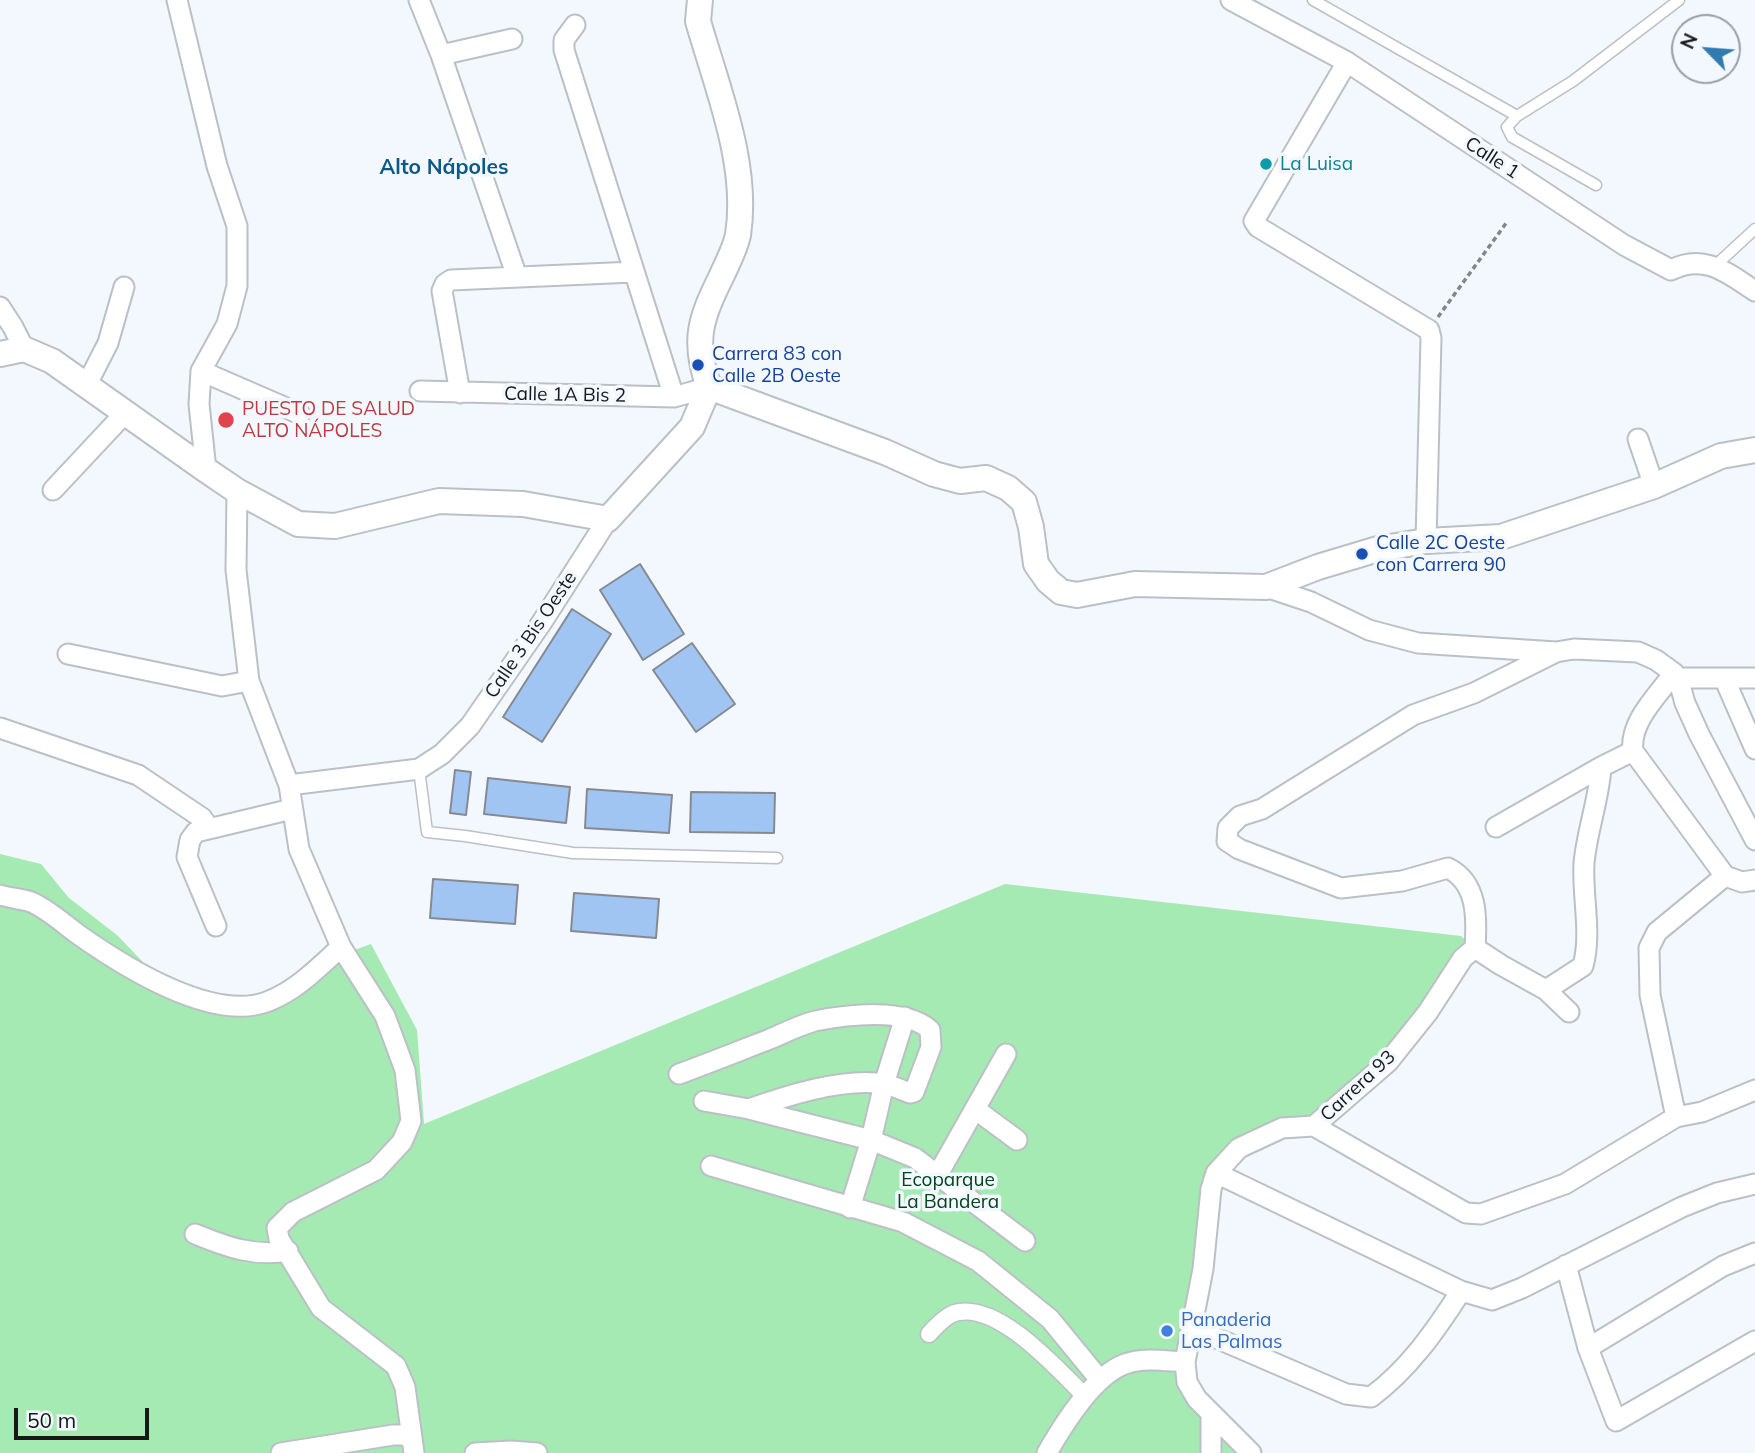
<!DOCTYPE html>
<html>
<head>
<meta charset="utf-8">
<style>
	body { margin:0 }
	#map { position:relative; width:1755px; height:1453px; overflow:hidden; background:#f3f8fe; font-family:Mulish,sans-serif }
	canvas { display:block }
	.north { position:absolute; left:1671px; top:14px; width:70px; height:70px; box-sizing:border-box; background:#f3f8fe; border:2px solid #9b9ea3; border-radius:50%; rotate:295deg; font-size:19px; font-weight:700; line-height:28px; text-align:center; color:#16181a }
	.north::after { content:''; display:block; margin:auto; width:24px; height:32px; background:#317baf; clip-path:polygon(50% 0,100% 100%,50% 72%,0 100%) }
	.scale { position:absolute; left:14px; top:1408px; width:135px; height:32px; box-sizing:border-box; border:4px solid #16181a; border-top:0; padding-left:9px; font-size:21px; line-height:24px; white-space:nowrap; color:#16181a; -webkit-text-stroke:5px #f3f8fe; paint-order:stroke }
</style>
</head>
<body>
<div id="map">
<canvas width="1755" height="1453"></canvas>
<div class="north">N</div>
<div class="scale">50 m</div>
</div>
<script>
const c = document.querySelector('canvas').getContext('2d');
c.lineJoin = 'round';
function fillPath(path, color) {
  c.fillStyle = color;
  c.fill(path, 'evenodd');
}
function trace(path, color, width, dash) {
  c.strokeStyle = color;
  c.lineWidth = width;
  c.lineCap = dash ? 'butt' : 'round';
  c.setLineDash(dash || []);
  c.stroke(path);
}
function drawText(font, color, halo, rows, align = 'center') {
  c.font = font + ' Mulish,sans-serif';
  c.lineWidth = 7;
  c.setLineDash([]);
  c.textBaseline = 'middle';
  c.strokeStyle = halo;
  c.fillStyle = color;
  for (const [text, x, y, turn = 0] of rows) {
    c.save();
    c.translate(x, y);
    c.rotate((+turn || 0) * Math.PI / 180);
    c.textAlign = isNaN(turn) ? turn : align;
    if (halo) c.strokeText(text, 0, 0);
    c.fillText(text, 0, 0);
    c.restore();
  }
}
const green = new Path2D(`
	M0 854 41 864 69 898 117 935 142 961 148 973 208 1002 249 1001 299 986 329 959 371 944 417 1030 424 1124 1005 884 1461 936 1475 948 1428 1012 1314 1126 1282 1128 1216 1173 1187 1382 1251 1453H0Z`);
const building = new Path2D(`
	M640 564 684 634 643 660 600 590Z
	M572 609 611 634 542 742 503 717Z
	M692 643 735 704 696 732 653 670Z
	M455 770 471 772 466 815 450 813Z
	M488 778 570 787 566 823 484 814Z
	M587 789 672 795 669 833 585 828Z
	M691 792 775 793 774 833 690 832Z
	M433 879 518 885 515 924 430 918Z
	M574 893 659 899 656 938 571 931Z`);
const path = new Path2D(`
	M1438 317 1507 222`);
const service = new Path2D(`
	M1313 0 1517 116
	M1596 185 1512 137 1507 127 1517 116 1573 81 1679 0
	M1716 265 1755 229
	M419 769 427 832 465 836 573 853 777 858`);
const pedestrian = new Path2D(`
	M929 1334C936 1326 949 1313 959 1312 1002 1305 1058 1370 1086 1397`);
const minor = new Path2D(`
	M177 0 217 166 237 226V286L227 324 201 371 199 404 206 470
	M419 0 441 55 517 277
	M1231 0 1347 62 1624 245 1671 270C1705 253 1727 273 1755 291
	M575 25 564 40V50L674 397
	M441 55 512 39
	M1347 62 1254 221 1258 227 1429 330 1431 338 1426 541
	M0 307 13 327 24 349
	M201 371 300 414
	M86 386 108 343 124 287
	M420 391 674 397 709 387
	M460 393 442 291 445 284 451 280 634 272
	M1638 439 1654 486
	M53 490 126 412
	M237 491 236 570 249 681 289 785 299 849 341 947 385 1016 405 1070 411 1121 402 1142 376 1170 293 1212 277 1228 279 1239 321 1308 396 1366 405 1387 414 1453
	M1266 587 1311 602 1369 630 1418 643 1556 652 1574 649 1638 652 1656 660 1674 673 1678 678 1685 703 1699 734 1755 840
	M68 654 222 686 249 681
	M1674 673C1658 695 1629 722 1633 751L1725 876 1742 882 1755 880
	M1678 678H1755
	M1724 678 1755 749
	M0 728 138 775 202 818 209 828
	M289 785 419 769 442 754 470 726 542 622 608 519
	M1496 827 1601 767
	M0 895C10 898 22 899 31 902 48 909 65 925 79 935 123 966 214 1024 269 1001 297 990 319 967 341 947
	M216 926 187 857 190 840 196 832 292 809
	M1475 948 1501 965 1546 990 1569 1012
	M1546 990 1583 966C1592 933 1582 897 1584 863 1587 830 1599 800 1601 767L1633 751
	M679 1074C709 1063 739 1051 770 1039 784 1033 800 1025 815 1021 846 1015 906 1007 930 1030L931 1047 914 1092 910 1093C901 1090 892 1085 884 1084 846 1077 785 1096 749 1109
	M704 1101 749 1109 871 1140 915 1158 1025 1241
	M975 1109 1017 1140
	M1676 1117 1650 995 1649 948 1657 932 1725 876
	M1314 1126 1466 1213 1481 1214 1565 1184 1676 1117 1702 1112 1755 1090
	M711 1166 903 1222 978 1261 1050 1319 1100 1380
	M1216 1173 1461 1291 1492 1300 1522 1288 1682 1207 1717 1193 1755 1184
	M937 1176 1006 1054
	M850 1208 871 1140 884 1084 905 1017
	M195 1234C227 1247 254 1257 288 1251
	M1566 1265 1588 1348 1616 1421 1755 1341
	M1193 1328 1346 1394 1371 1397C1409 1369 1436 1330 1461 1291
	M1588 1348 1723 1266 1755 1253
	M1211 1414V1453
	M281 1453 393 1435H403L412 1438
	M475 1453 511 1451 537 1453
	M1047 1453C1063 1425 1094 1375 1125 1364 1144 1357 1166 1361 1185 1362
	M1251 1453 1197 1399 1187 1382 1185 1362 1203 1269 1211 1189 1216 1173 1239 1148 1282 1128 1314 1126 1388 1062 1428 1012 1463 958 1475 948C1477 918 1478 883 1448 868L1402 881 1341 888 1239 849 1227 841 1228 828 1240 816 1262 809 1413 715 1474 693 1556 652`);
const tertiary = new Path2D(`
	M700 0 698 21C717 88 749 164 738 235 735 249 728 262 722 275 701 318 692 340 709 387L885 452 934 474 960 481 986 478 1008 488 1024 502 1031 527 1036 564 1048 581 1061 592 1077 595 1135 584 1266 587 1318 567 1378 549 1426 541 1501 537 1654 486 1721 456 1755 450
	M0 354 24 349 52 361 206 470 237 491 298 524 335 526 439 501 523 504 608 519 692 427 709 387`);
const markers = [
	[1266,164,7,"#0f9aa8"],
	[698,365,7,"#1a4fb4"],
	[226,420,9,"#e0444e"],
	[1362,554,7,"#1a4fb4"],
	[1167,1331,7,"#3f7fe0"]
];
const streetNames = [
	["Calle 1",1492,158,33],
	["Calle 1A Bis 2",565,395,1],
	["Calle 3 Bis Oeste",531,635,-56],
	["Carrera 93",1358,1086,-43]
];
const cultureNames = [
	["La Luisa",1280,164]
];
const transitNames = [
	["Carrera 83 con",712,354],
	["Calle 2B Oeste",712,376],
	["Calle 2C Oeste",1376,543],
	["con Carrera 90",1376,565]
];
const healthNames = [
	["PUESTO DE SALUD",242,409],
	["ALTO NÁPOLES",242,431]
];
const parkNames = [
	["Ecoparque",948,1180],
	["La Bandera",948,1202]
];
const shopNames = [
	["Panaderia",1181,1320],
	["Las Palmas",1181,1342]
];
const neighbourhoodNames = [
	["Alto Nápoles",444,168]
];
fillPath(green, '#a5eab2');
fillPath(building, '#a1c5f3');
trace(building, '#868a90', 2);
trace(service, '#bbc0c6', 13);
trace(pedestrian, '#bbc0c6', 19);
trace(minor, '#bbc0c6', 23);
trace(tertiary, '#bbc0c6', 28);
trace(path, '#83868a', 3.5, [5, 3.5]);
trace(service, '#fff', 10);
trace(pedestrian, '#fff', 16);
trace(minor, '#fff', 19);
trace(tertiary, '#fff', 24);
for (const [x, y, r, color] of markers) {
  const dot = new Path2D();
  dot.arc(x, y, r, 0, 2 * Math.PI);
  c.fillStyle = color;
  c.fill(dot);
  trace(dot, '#f3f8fe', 2.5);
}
drawText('19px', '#16181a', '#f3f8fe', streetNames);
drawText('19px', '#0d838f', '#f3f8fe', cultureNames, 'left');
drawText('19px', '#164399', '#f3f8fe', transitNames, 'left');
drawText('19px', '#be3a42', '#f3f8fe', healthNames, 'left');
drawText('19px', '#00441a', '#f3f8fe', parkNames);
drawText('19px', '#366cbe', '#f3f8fe', shopNames, 'left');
drawText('bold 21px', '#0e5886', '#f3f8fe', neighbourhoodNames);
</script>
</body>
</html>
